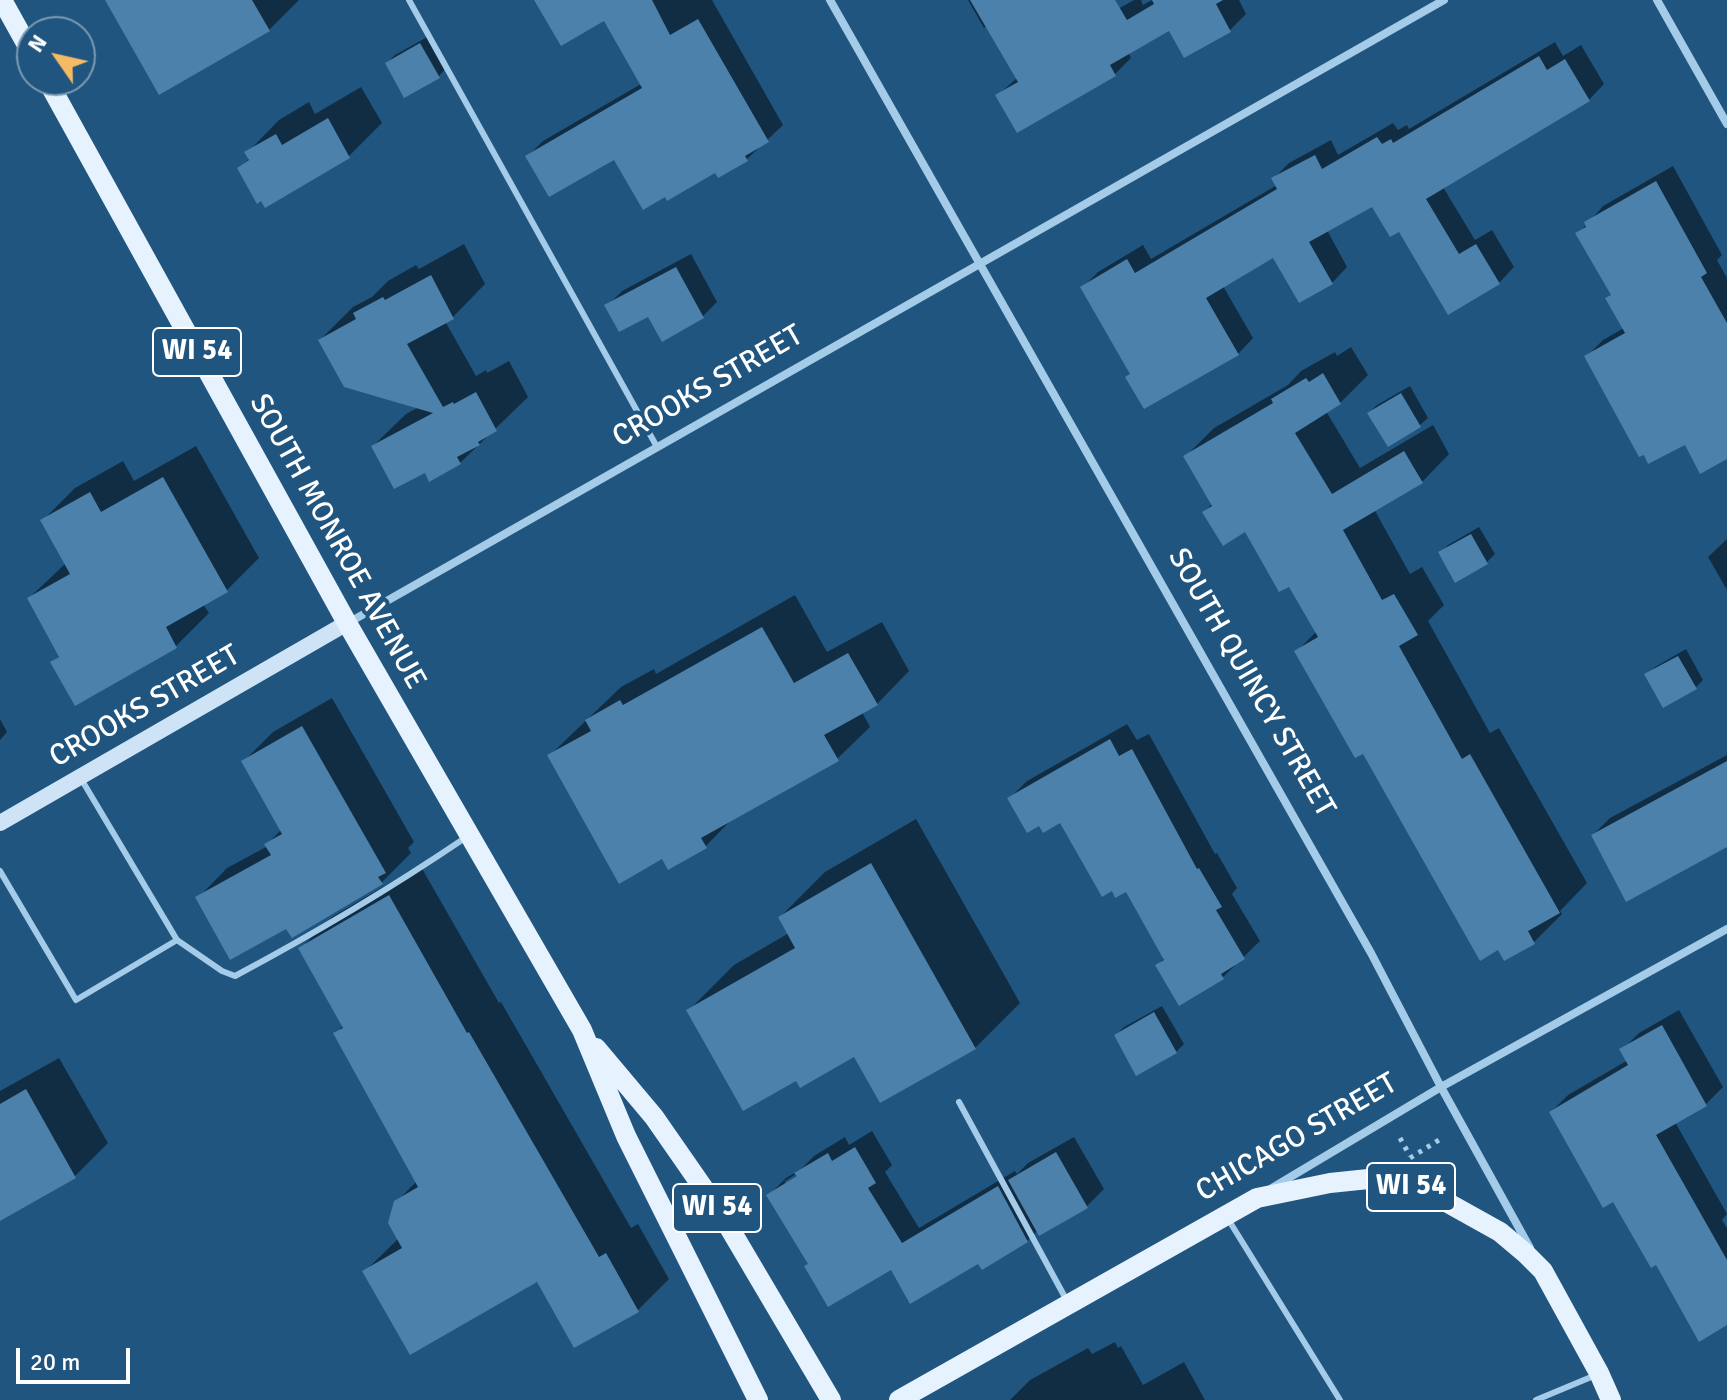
<!DOCTYPE html>
<html>
<head>
<meta charset="utf-8">
<style>
	body { margin:0 }
	#map { position:relative; width:1727px; height:1400px; overflow:hidden; background:#20557f; font-family:Signika,sans-serif }
	canvas { display:block }
	.north { position:absolute; left:16px; top:16px; width:80px; height:80px; box-sizing:border-box; background:#20557f; border:2px solid #7999b2; border-radius:50%; rotate:304deg; font-size:22px; font-weight:700; line-height:32px; text-align:center; color:#fff }
	.north::after { content:''; display:block; margin:auto; width:28px; height:36px; background:#f5ba64; clip-path:polygon(50% 0,100% 100%,50% 72%,0 100%) }
	.scale { position:absolute; left:16px; top:1348px; width:114px; height:36px; box-sizing:border-box; border:4px solid #fff; border-top:0; padding-left:10px; font-size:24px; line-height:28px; white-space:nowrap; color:#fff; -webkit-text-stroke:6px #20557f; paint-order:stroke }
</style>
</head>
<body>
<div id="map">
<canvas width="1727" height="1400"></canvas>
<div class="north">N</div>
<div class="scale">20 m</div>
</div>
<script>
const c = document.querySelector('canvas').getContext('2d');
c.lineJoin = 'round';
function fillPath(path, color) {
  c.fillStyle = color;
  c.fill(path, 'evenodd');
}
function trace(path, color, width, dash) {
  c.strokeStyle = color;
  c.lineWidth = width;
  c.lineCap = dash ? 'butt' : 'round';
  c.setLineDash(dash || []);
  c.stroke(path);
}
function drawText(font, color, halo, rows, align = 'center') {
  c.font = font + ' Signika,sans-serif';
  c.lineWidth = 8;
  c.setLineDash([]);
  c.textBaseline = 'middle';
  c.strokeStyle = halo;
  c.fillStyle = color;
  for (const [text, x, y, turn = 0] of rows) {
    c.save();
    c.translate(x, y);
    c.rotate((+turn || 0) * Math.PI / 180);
    c.textAlign = isNaN(turn) ? turn : align;
    if (halo) c.strokeText(text, 0, 0);
    c.fillText(text, 0, 0);
    c.restore();
  }
}
const shadow = new Path2D(`
	M107 0H299L269 30Z
	M536 0H712L783 125 747 159 528 156 543 141 641 84 604 18Z
	M968 0H1077L1091 24 1134 0H1141L1143 5 1152 0H1239L1246 14 1230 30 1185 55 1170 28 1128 52 1131 58 1115 74 997 96 1018 77 987 26 984 28Z
	M429 36 446 68 439 76 387 63 395 55Z
	M1555 42 1563 56 1581 45 1604 84 1589 100 1443 187 1475 240 1492 230 1514 267 1499 283 1399 229 1373 204 1327 230 1347 267 1332 283 1274 255 1223 286 1253 338 1238 354 1131 373 1083 287 1098 272 1143 245 1151 259 1277 185 1274 178 1289 163 1331 140 1338 155 1393 123 1398 130 1407 125 1409 129Z
	M361 87 382 123 349 156 266 205 239 168 250 158 247 153 279 120 309 102 315 114Z
	M1673 166 1722 255 1717 260 1727 278V456L1685 442 1586 357 1603 340 1624 328 1613 294 1578 234 1603 206Z
	M464 244 485 284 453 317 445 321 476 376 486 370 487 373 509 361 528 397 460 463 425 470 373 446 406 414 419 407 320 340 353 307 372 297 388 281 416 265 419 269Z
	M691 254 717 302 702 317 607 306 622 291Z
	M1351 347 1368 375 1340 403 1326 411 1360 468 1433 425 1449 454 1422 482 1374 509 1410 574 1422 567 1444 605 1428 621 1490 733 1499 728 1587 883 1560 911 1562 914 1534 942 1364 751 1296 652 1317 631 1290 584 1246 530 1204 512 1213 503 1186 456 1214 428 1288 385 1301 371 1335 352 1337 356Z
	M1410 386 1428 418 1420 425 1388 445 1369 413 1377 405Z
	M196 446 259 558 226 591 203 604 209 613 176 646 53 662 60 655 29 598 66 563 42 521 75 488 123 461 134 481Z
	M1479 527 1495 554 1487 562 1440 553 1448 545Z
	M1727 539V590L1708 557Z
	M795 595 827 652 882 622 909 671 877 704 862 712 870 727 837 759 735 816 706 846 669 867 663 857 549 756 621 687 654 669 656 674Z
	M1686 649 1703 680 1695 688 1647 675 1655 667Z
	M332 698 414 842 408 848 411 853 381 883 287 926 198 898 227 868 268 846 267 844 282 829 243 762 273 732Z
	M0 719 7 732 0 740Z
	M1127 724 1137 740 1149 734 1215 854 1217 853 1237 888 1232 894 1260 941 1223 977 1157 966 1165 957 1126 889 1061 820 1010 798 1027 781Z
	M1727 755V845L1593 835 1610 818Z
	M916 819 1020 1003 975 1048 855 1054 797 1078 689 1010 734 965 789 933 780 917 825 872Z
	M420 865 499 1003 501 1002 631 1228 638 1224 669 1279 638 1310 538 1279 364 1272 399 1238 396 1202 417 1181 335 1034 344 1025 300 949 332 917Z
	M1162 1006 1184 1044 1176 1052 1116 1035 1124 1027Z
	M1679 1010 1723 1087 1706 1104 1675 1122 1727 1214 1722 1220 1727 1228V1323L1656 1262 1551 1112 1568 1095 1628 1060 1622 1050 1639 1033Z
	M59 1058 108 1143 75 1176 0 1219V1091Z
	M872 1131 892 1165 885 1172 919 1228 1015 1171 1017 1174 1028 1163 1074 1137 1104 1189 1087 1206 1040 1234 1038 1230 1027 1241 979 1262 891 1267 810 1263 769 1195 786 1178 801 1169 814 1156 845 1137 849 1145ZM804 1169 806 1173 785 1186V1181Z
	M1115 1342 1118 1348 1121 1346 1143 1385 1184 1362 1205 1400H1010L1030 1380 1088 1348 1092 1354Z`);
const building = new Path2D(`
	M105 0H252L270 31 159 95Z
	M534 0H652L670 35 698 19 769 142 745 156 748 161 718 178 715 173 667 201 665 197 643 210 614 160 549 197 525 156 642 88 604 21 561 46Z
	M970 0H1115L1127 20 1154 4 1152 0H1223L1216 4 1231 32 1184 58 1169 31 1110 65 1116 76 1017 133 995 95 1018 82Z
	M420 43 440 78 404 98 385 63Z
	M1539 56 1547 70 1565 59 1590 101 1426 199 1459 254 1476 244 1500 284 1448 315 1399 232 1390 237 1372 207 1309 242 1333 284 1299 303 1273 258 1206 298 1239 355 1144 409 1125 377 1130 374 1080 287 1127 259 1135 273 1277 189 1271 178 1315 155 1322 169 1377 137 1382 144 1391 139 1393 143Z
	M328 118 350 158 265 208 261 201 257 204 237 168 249 160 244 152 276 134 282 145Z
	M1656 181 1707 273 1701 277 1727 323V459L1700 474 1685 445 1648 464 1644 455 1639 457 1584 356 1625 333 1605 298 1611 295 1575 233 1586 227 1584 222Z
	M676 267 704 318 662 342 648 317 619 332 604 305Z
	M431 275 454 319 407 344 443 407 453 402 454 404 476 392 497 431 478 442 480 445 457 457 461 464 429 482 425 473 394 489 371 446 433 413 344 387 318 340 356 319 353 313 383 297 385 300Z
	M1323 373 1341 404 1295 433 1332 494 1404 451 1423 483 1343 530 1382 600 1394 594 1418 635 1399 646 1462 759 1470 754 1560 913 1528 931 1535 944 1504 961 1498 950 1480 961 1363 754 1355 758 1294 651 1318 637 1289 587 1279 592 1245 532 1223 546 1202 512 1212 506 1183 456 1273 403 1271 399 1306 378 1309 382Z
	M1401 393 1421 427 1388 447 1367 413Z
	M163 477 228 592 166 627 177 648 75 706 50 662 59 657 27 598 70 574 40 520 90 492 101 512Z
	M1471 534 1488 564 1455 583 1438 552Z
	M762 627 794 683 848 653 878 705 824 735 839 761 701 838 707 848 668 870 662 859 619 884 547 755 591 731 585 720 620 700 623 705Z
	M1678 656 1697 689 1663 708 1644 674Z
	M302 726 386 873 378 877 383 884 292 938 286 929 230 960 195 897 271 855 264 844 282 834 241 761Z
	M1110 739 1119 756 1132 749 1197 869 1199 868 1222 907 1216 910 1245 959 1221 974 1224 979 1179 1006 1155 965 1164 960 1126 892 1115 898 1112 891 1102 897 1060 823 1043 833 1039 826 1027 833 1007 798Z
	M1727 761V847L1626 902 1591 835Z
	M871 863 976 1049 880 1103 854 1057 800 1088 796 1081 743 1111 686 1010 795 948 778 917Z
	M389 895 467 1033 469 1032 599 1257 606 1253 639 1312 574 1348 537 1282 410 1355 362 1271 402 1248 388 1223 394 1201 418 1187 333 1033 343 1028 298 948Z
	M1154 1012 1177 1053 1136 1076 1114 1035Z
	M1662 1025 1707 1106 1656 1135 1727 1260V1325L1699 1342 1656 1265 1651 1268 1613 1202 1603 1208 1549 1112 1628 1065 1619 1049Z
	M26 1089 76 1178 0 1221V1104Z
	M855 1147 876 1183 868 1188 902 1243 998 1186 1028 1242 982 1270 978 1264 910 1304 891 1270 828 1307 804 1266 808 1264 766 1195 797 1176 794 1173 828 1153 832 1161Z
	M1056 1152 1088 1208 1039 1236 1008 1180Z`);
const path = new Path2D(`
	M1400 1138 1410 1156
	M1410 1158 1439 1140`);
const lane = new Path2D(`
	M409 0 657 447
	M0 871 76 1000 177 940 80 777
	M177 940 222 971 235 976C314 934 391 888 465 838
	M959 1102 1067 1301
	M1228 1219 1340 1400
	M1536 1400 1596 1375`);
const street = new Path2D(`
	M830 0 1371 953 1441 1087 1530 1248
	M1657 0 1727 124
	M348 623 1444 0
	M1272 1188 1441 1087 1727 929`);
const secondary = new Path2D(`
	M0 823 347 623`);
const primary = new Path2D(`
	M2 0 32 54
	M47 80 347 623 582 1030 626 1136 758 1400
	M596 1048 654 1117 720 1212 831 1400
	M899 1400 1257 1198 1330 1183 1378 1178 1410 1187 1439 1198 1500 1232 1525 1253 1543 1271 1599 1373 1611 1400`);
const shields = [
	[197,352,88],
	[1411,1187,88],
	[717,1208,88]
];
const shieldNames = [
	["WI 54",197,352],
	["WI 54",1411,1187],
	["WI 54",717,1208]
];
const streetNames = [
	["CROOKS STREET",708,387,-30],
	["SOUTH MONROE AVENUE",337,542,61],
	["SOUTH QUINCY STREET",1251,683,60],
	["CROOKS STREET",145,707,-30],
	["CHICAGO STREET",1297,1138,-30]
];
fillPath(shadow, '#0007');
fillPath(building, '#4c81ab');
trace(path, '#a4cbe8', 5, [4, 6]);
trace(lane, '#a4cbe8', 6);
trace(street, '#a4cbe8', 8);
trace(secondary, '#cee4f6', 16);
trace(primary, '#e6f2fd', 20);
for (const [x, y, w] of shields) {
  const box = new Path2D();
  box.roundRect(x - w / 2, y - 24, w, 48, 6);
  c.fillStyle = '#20557f';
  c.fill(box);
  trace(box, '#fff', 2);
}
drawText('bold 28px', '#fff', null, shieldNames);
drawText('30px', '#fff', '#20557f', streetNames);
</script>
</body>
</html>
